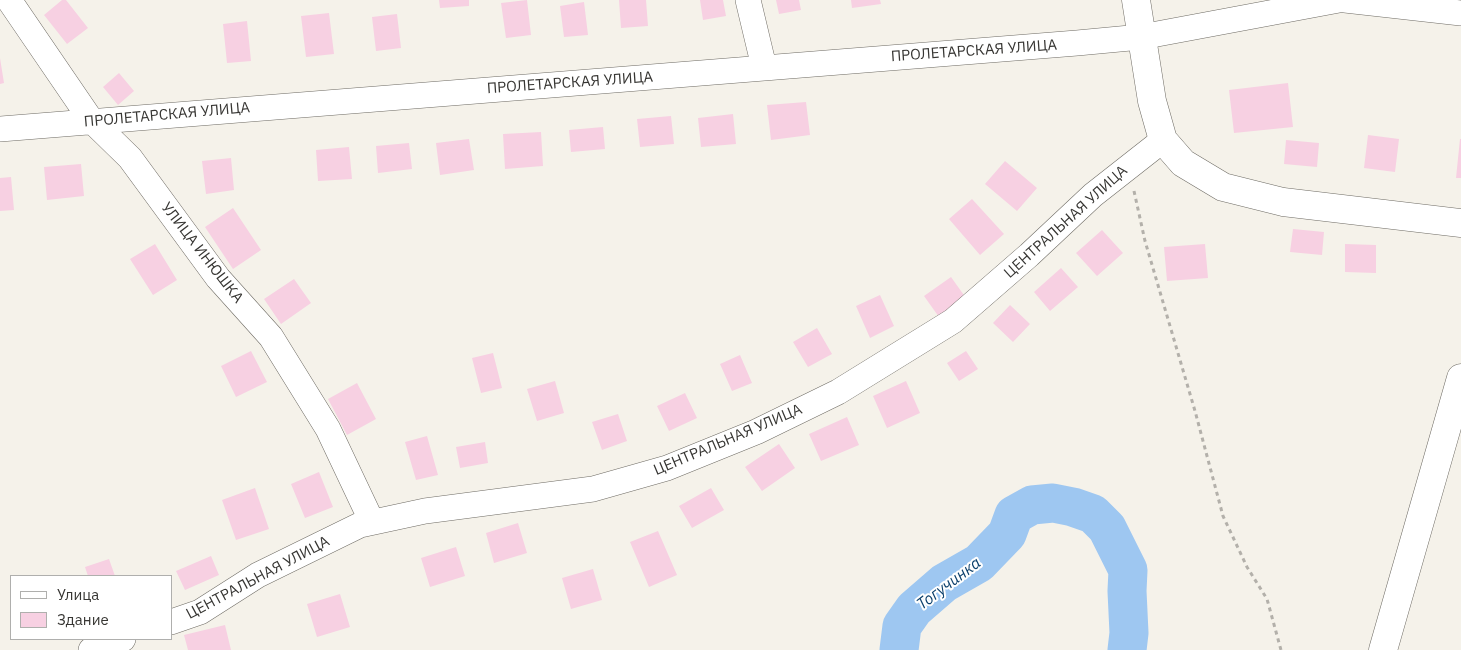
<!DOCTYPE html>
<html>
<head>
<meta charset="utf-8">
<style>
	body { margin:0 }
	#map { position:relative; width:1461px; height:650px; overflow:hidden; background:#f5f2ea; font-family:"IBM Plex Sans",sans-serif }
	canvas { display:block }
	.legend { position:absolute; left:10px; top:575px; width:162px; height:65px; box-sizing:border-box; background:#fff; border:1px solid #afafad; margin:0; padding:6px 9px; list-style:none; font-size:15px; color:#373633 }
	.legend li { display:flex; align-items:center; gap:10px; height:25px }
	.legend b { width:25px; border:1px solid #afafad }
</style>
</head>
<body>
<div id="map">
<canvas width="1461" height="650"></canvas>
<ul class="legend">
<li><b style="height:6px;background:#fff"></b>Улица</li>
<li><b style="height:14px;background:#f7d0e2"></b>Здание</li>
</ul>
</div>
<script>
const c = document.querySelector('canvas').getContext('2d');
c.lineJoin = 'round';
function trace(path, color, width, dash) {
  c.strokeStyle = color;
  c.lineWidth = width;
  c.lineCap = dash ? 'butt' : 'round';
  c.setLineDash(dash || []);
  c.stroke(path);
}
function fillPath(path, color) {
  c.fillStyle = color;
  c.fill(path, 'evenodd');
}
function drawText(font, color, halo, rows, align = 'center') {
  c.font = font + ' "IBM Plex Sans",sans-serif';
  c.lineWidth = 4;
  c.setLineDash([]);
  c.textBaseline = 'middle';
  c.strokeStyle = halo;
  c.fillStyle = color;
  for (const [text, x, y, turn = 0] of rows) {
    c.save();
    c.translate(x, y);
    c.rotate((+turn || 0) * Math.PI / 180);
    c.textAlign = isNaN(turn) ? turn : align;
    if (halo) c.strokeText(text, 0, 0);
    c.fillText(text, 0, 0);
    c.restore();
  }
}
const river = new Path2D(`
	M899 650 902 626 914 609 944 583 979 563 1007 534 1014 515 1032 505 1053 503 1073 507 1093 514 1107 528 1128 570 1127 591 1129 633 1127 650`);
const building = new Path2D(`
	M62 0H66L88 28 67 44 44 15Z
	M439 0H469V6L440 8Z
	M527 0 531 35 506 38 501 3Z
	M619 0H646L648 26 621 28Z
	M700 0H723L726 16 703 20Z
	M776 0H799L801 10 779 14Z
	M851 0H880L881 4 852 8Z
	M584 2 588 35 564 37 560 6Z
	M329 13 334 54 306 57 301 16Z
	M397 14 401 48 376 51 372 17Z
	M247 21 251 61 227 63 223 24Z
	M0 58 4 83 0 84Z
	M119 73 134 91 118 105 103 87Z
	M1288 83 1293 127 1234 133 1229 90Z
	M806 102 810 135 771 140 767 105Z
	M733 114 736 144 701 147 698 118Z
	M671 116 674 144 640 147 637 119Z
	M603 127 605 149 571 152 569 130Z
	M541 132 543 166 505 169 503 134Z
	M1368 135 1399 139 1395 172 1364 168Z
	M469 139 474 170 440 175 436 143Z
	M1460 139H1461V178H1456Z
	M1286 140 1319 143 1317 167 1284 164Z
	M409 143 412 169 378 173 376 146Z
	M349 147 352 179 318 181 316 150Z
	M231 158 234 190 206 194 202 161Z
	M1005 161 1037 188 1017 211 985 184Z
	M81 164 84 196 47 200 44 167Z
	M11 177 14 210 0 211V178Z
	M972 199 1004 234 980 255 949 219Z
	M233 208 261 250 233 269 205 227Z
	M1293 229 1324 232 1322 255 1290 252Z
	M1102 230 1123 253 1097 276 1076 253Z
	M155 244 177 280 153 295 130 259Z
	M1205 244 1208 278 1167 281 1164 247Z
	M1345 244 1376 245V273L1345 272Z
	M1061 268 1078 287 1050 311 1034 292Z
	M951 277 966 298 939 317 924 296Z
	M294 279 311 303 281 324 264 299Z
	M880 295 894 326 870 338 856 306Z
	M1010 305 1030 324 1013 342 993 323Z
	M817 328 832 354 808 367 793 342Z
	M251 351 267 382 236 397 221 366Z
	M966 351 978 369 959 381 947 363Z
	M493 353 502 388 481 393 472 358Z
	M740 355 752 383 732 391 720 364Z
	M555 381 564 413 537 421 527 389Z
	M906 381 920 413 887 428 873 396Z
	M357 383 376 419 347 435 328 399Z
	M685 393 697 418 669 431 657 406Z
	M618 414 627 441 602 450 592 422Z
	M847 417 859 445 821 461 809 434Z
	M427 436 438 475 416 480 405 442Z
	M485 442 488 463 460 468 456 447Z
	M779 444 795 468 762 491 745 467Z
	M319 472 333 507 305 518 291 484Z
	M255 488 269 529 236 540 222 500Z
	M711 488 724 510 692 528 679 506Z
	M518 523 527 553 494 563 486 533Z
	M658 531 677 575 649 587 630 542Z
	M456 547 465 576 430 587 421 558Z
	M211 556 219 575 185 590 176 571Z
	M109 559 115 576H88L85 567Z
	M593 569 602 600 571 609 562 578Z
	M340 594 350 627 317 637 307 604Z
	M225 625 231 650H188L184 635Z`);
const path = new Path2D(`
	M1134 191 1145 241 1195 411 1223 516 1247 567 1267 599 1281 650`);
const street = new Path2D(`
	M9 0 91 120 130 158 218 278 271 337 328 429 372 522
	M748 0 764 67
	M1345 0 1461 13
	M0 129 1077 43 1141 37 1339 0
	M171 622 200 612 258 575 360 525 425 511 593 489 667 468 756 432 838 392 953 321 1029 255 1093 195 1163 140
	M91 650 123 639`);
const secondary = new Path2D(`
	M1136 0 1152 101 1163 140 1183 163 1223 187 1283 202 1461 223
	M1383 650 1461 378`);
const streetNames = [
	["ПРОЛЕТАРСКАЯ УЛИЦА",974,51,-4],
	["ПРОЛЕТАРСКАЯ УЛИЦА",570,83,-4],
	["ПРОЛЕТАРСКАЯ УЛИЦА",167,115,-5],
	["ЦЕНТРАЛЬНАЯ УЛИЦА",1066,222,-42],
	["УЛИЦА ИНЮШКА",202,253,52],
	["ЦЕНТРАЛЬНАЯ УЛИЦА",728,440,-23],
	["ЦЕНТРАЛЬНАЯ УЛИЦА",258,578,-28]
];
const waterNames = [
	["Тогучинка",949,584,-37]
];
trace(river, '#9ec7f1', 39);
fillPath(building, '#f7d0e2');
trace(street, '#6e6b64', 26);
trace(secondary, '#6e6b64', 29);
trace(path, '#b3b0aa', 3, [4, 4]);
trace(street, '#fff', 25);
trace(secondary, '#fff', 28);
drawText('15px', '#373633', '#fff', streetNames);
drawText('italic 16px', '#0c406c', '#fff', waterNames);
</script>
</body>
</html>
